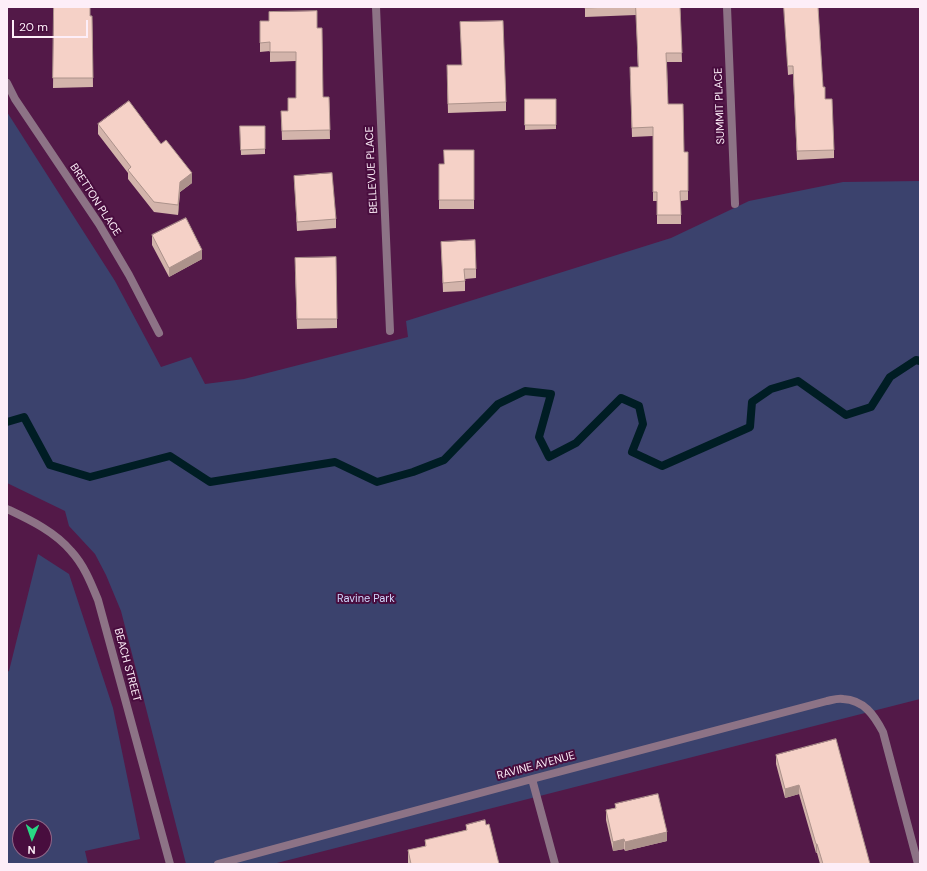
<!DOCTYPE html>
<html>
<head>
<meta charset="utf-8">
<style>
	body { margin:0 }
	#map { position:relative; width:927px; height:871px; overflow:hidden; background:#531948; font-family:"DM Sans",sans-serif }
	canvas { display:block }
	.frame { position:absolute; inset:0; border:8px solid #fdeef8; pointer-events:none }
	.north { position:absolute; left:12px; top:819px; width:40px; height:40px; box-sizing:border-box; background:#480d3e; border:1px solid #906788; border-radius:50%; rotate:182deg; font-size:11px; font-weight:700; line-height:16px; text-align:center; color:#fdeef8 }
	.north::after { content:''; display:block; margin:auto; width:14px; height:18px; background:#29d885; clip-path:polygon(50% 0,100% 100%,50% 72%,0 100%) }
	.scale { position:absolute; left:12px; top:20px; width:76px; height:18px; box-sizing:border-box; border:2px solid #fdeef8; border-top:0; padding-left:5px; font-size:12px; line-height:14px; white-space:nowrap; color:#fdeef8; -webkit-text-stroke:3px #480d3e; paint-order:stroke }
</style>
</head>
<body>
<div id="map">
<canvas width="927" height="871"></canvas>
<div class="frame"></div>
<div class="north">N</div>
<div class="scale">20 m</div>
</div>
<script>
const c = document.querySelector('canvas').getContext('2d');
c.lineJoin = 'round';
function fillPath(path, color) {
  c.fillStyle = color;
  c.fill(path, 'evenodd');
}
function trace(path, color, width, dash) {
  c.strokeStyle = color;
  c.lineWidth = width;
  c.lineCap = dash ? 'butt' : 'round';
  c.setLineDash(dash || []);
  c.stroke(path);
}
function drawText(font, color, halo, rows, align = 'center') {
  c.font = font + ' "DM Sans",sans-serif';
  c.lineWidth = 4;
  c.setLineDash([]);
  c.textBaseline = 'middle';
  c.strokeStyle = halo;
  c.fillStyle = color;
  for (const [text, x, y, turn = 0] of rows) {
    c.save();
    c.translate(x, y);
    c.rotate((+turn || 0) * Math.PI / 180);
    c.textAlign = isNaN(turn) ? turn : align;
    if (halo) c.strokeText(text, 0, 0);
    c.fillText(text, 0, 0);
    c.restore();
  }
}
const green = new Path2D(`
	M7 112 115 281 161 367 191 357 205 384 244 379 408 337 406 321 671 238 749 201 843 182 920 181V699L273 864H186L121 611 106 575 95 554 69 526 65 511 7 483Z
	M38 554 69 574 113 708 140 839 85 851 88 864H7V672L9 671ZM20 827H44V851H20Z`);
const stream = new Path2D(`
	M7 422 24 417 50 465 90 477 170 456 210 482 335 462 377 482 413 472 444 460 498 404 525 391 551 394 539 437 549 457 576 443 621 398 639 406 643 424 632 452 662 466 750 427 752 402 771 389 798 381 846 415 871 407 890 377 916 360 920 361`);
const minor = new Path2D(`
	M376 7 390 331
	M727 7 735 204
	M7 83 15 99 99 224 129 275 159 333
	M7 509C30 520 54 531 71 551 84 565 91 583 98 600L170 864
	M532 779 555 864
	M218 864 532 779 827 701C832 700 838 698 843 699 864 700 874 715 883 732L918 864`);
const wall = new Path2D(`
	M54 7 92 16 93 87 53 88Z
	M585 7H680L682 62H667L668 104 684 152H688V200L681 201V224H657V201H653V136L632 137 630 76 638 67 636 15 585 17Z
	M784 7H818L823 87 834 150V158L797 160 793 74 788 75Z
	M260 21 317 28 323 97H329L330 139 282 140 281 111H288L296 98V61L270 62V51L260 52Z
	M460 22 506 102V111L448 113 447 75 462 65Z
	M525 99H556V129L525 130Z
	M98 124 161 144 192 183 180 192 178 215 154 212 128 179V173L98 134Z
	M240 126H265V154L241 155Z
	M474 150V209H439V164H444Z
	M294 176 336 219V228L297 231Z
	M152 235 202 259 169 277 152 245Z
	M441 242 476 269V278L465 279V291L443 292Z
	M295 268 337 319V328L297 329Z
	M776 755 870 864H820L817 853H816L799 794 785 798 776 764Z
	M615 804 667 841 625 851 624 849 613 851 606 820V810L615 808Z
	M466 825H486L499 864H408V850L425 846V840L466 830Z`);
const shadedWall = new Path2D(`
	M192 173V183L180 192 178 215V205L180 182Z
	M202 250V259L169 277V268Z
	M799 785V794L785 798V789Z
	M667 832V841L625 851V842Z
	M624 839V849L613 851V842Z
	M816 844H817V853H816Z`);
const building = new Path2D(`
	M54 7H90V16H92L93 78H53Z
	M585 7H610L585 8Z
	M636 7H680L682 53H666L668 104H683L684 152H688V191H680L681 215H657V192H653V127L632 128 630 67H638Z
	M784 7H818L823 87H825V99H832L834 150 797 151 793 66H788Z
	M317 11V28H322L323 97H329L330 130 282 131 281 111H288V98H296V52H270V42L260 43V21H269V12Z
	M503 21 506 102 448 104 447 65H462L460 22Z
	M525 99H556V125H525Z
	M129 101 161 144 166 140 192 173 180 182 178 205 154 202 128 170 131 167 98 124Z
	M240 126H265V149L241 150Z
	M444 150H474V200H439V164H444Z
	M332 173 336 219 297 222 294 176Z
	M186 218 202 250 169 268 152 235Z
	M475 240 476 269H464L465 281 443 283 441 242Z
	M336 257 337 319H297L295 258Z
	M836 739 870 864H823L817 844H816L799 785 785 789 776 755Z
	M658 794 667 832 625 842 624 839 613 842 606 810 616 808 615 804Z
	M485 820 486 825 489 824 499 864H411L408 850 426 846 425 840 467 830 466 825Z`);
const streetNames = [
	["SUMMIT PLACE",720,106,-92],
	["BELLEVUE PLACE",372,170,-93],
	["BRETTON PLACE",95,200,57],
	["BEACH STREET",127,665,75],
	["RAVINE AVENUE",536,766,-15]
];
const parkNames = [
	["Ravine Park",366,599]
];
fillPath(green, '#3b426d');
trace(stream, '#001d24', 8);
trace(minor, '#8d7386', 8);
fillPath(wall, '#d3b4ab');
fillPath(shadedWall, '#ac928b');
fillPath(building, '#f5d1c7');
trace(building, '#ac928b', 1);
drawText('11px', '#fdeef8', '#480d3e', streetNames);
drawText('11px', '#d0d7fb', '#480d3e', parkNames);
</script>
</body>
</html>
